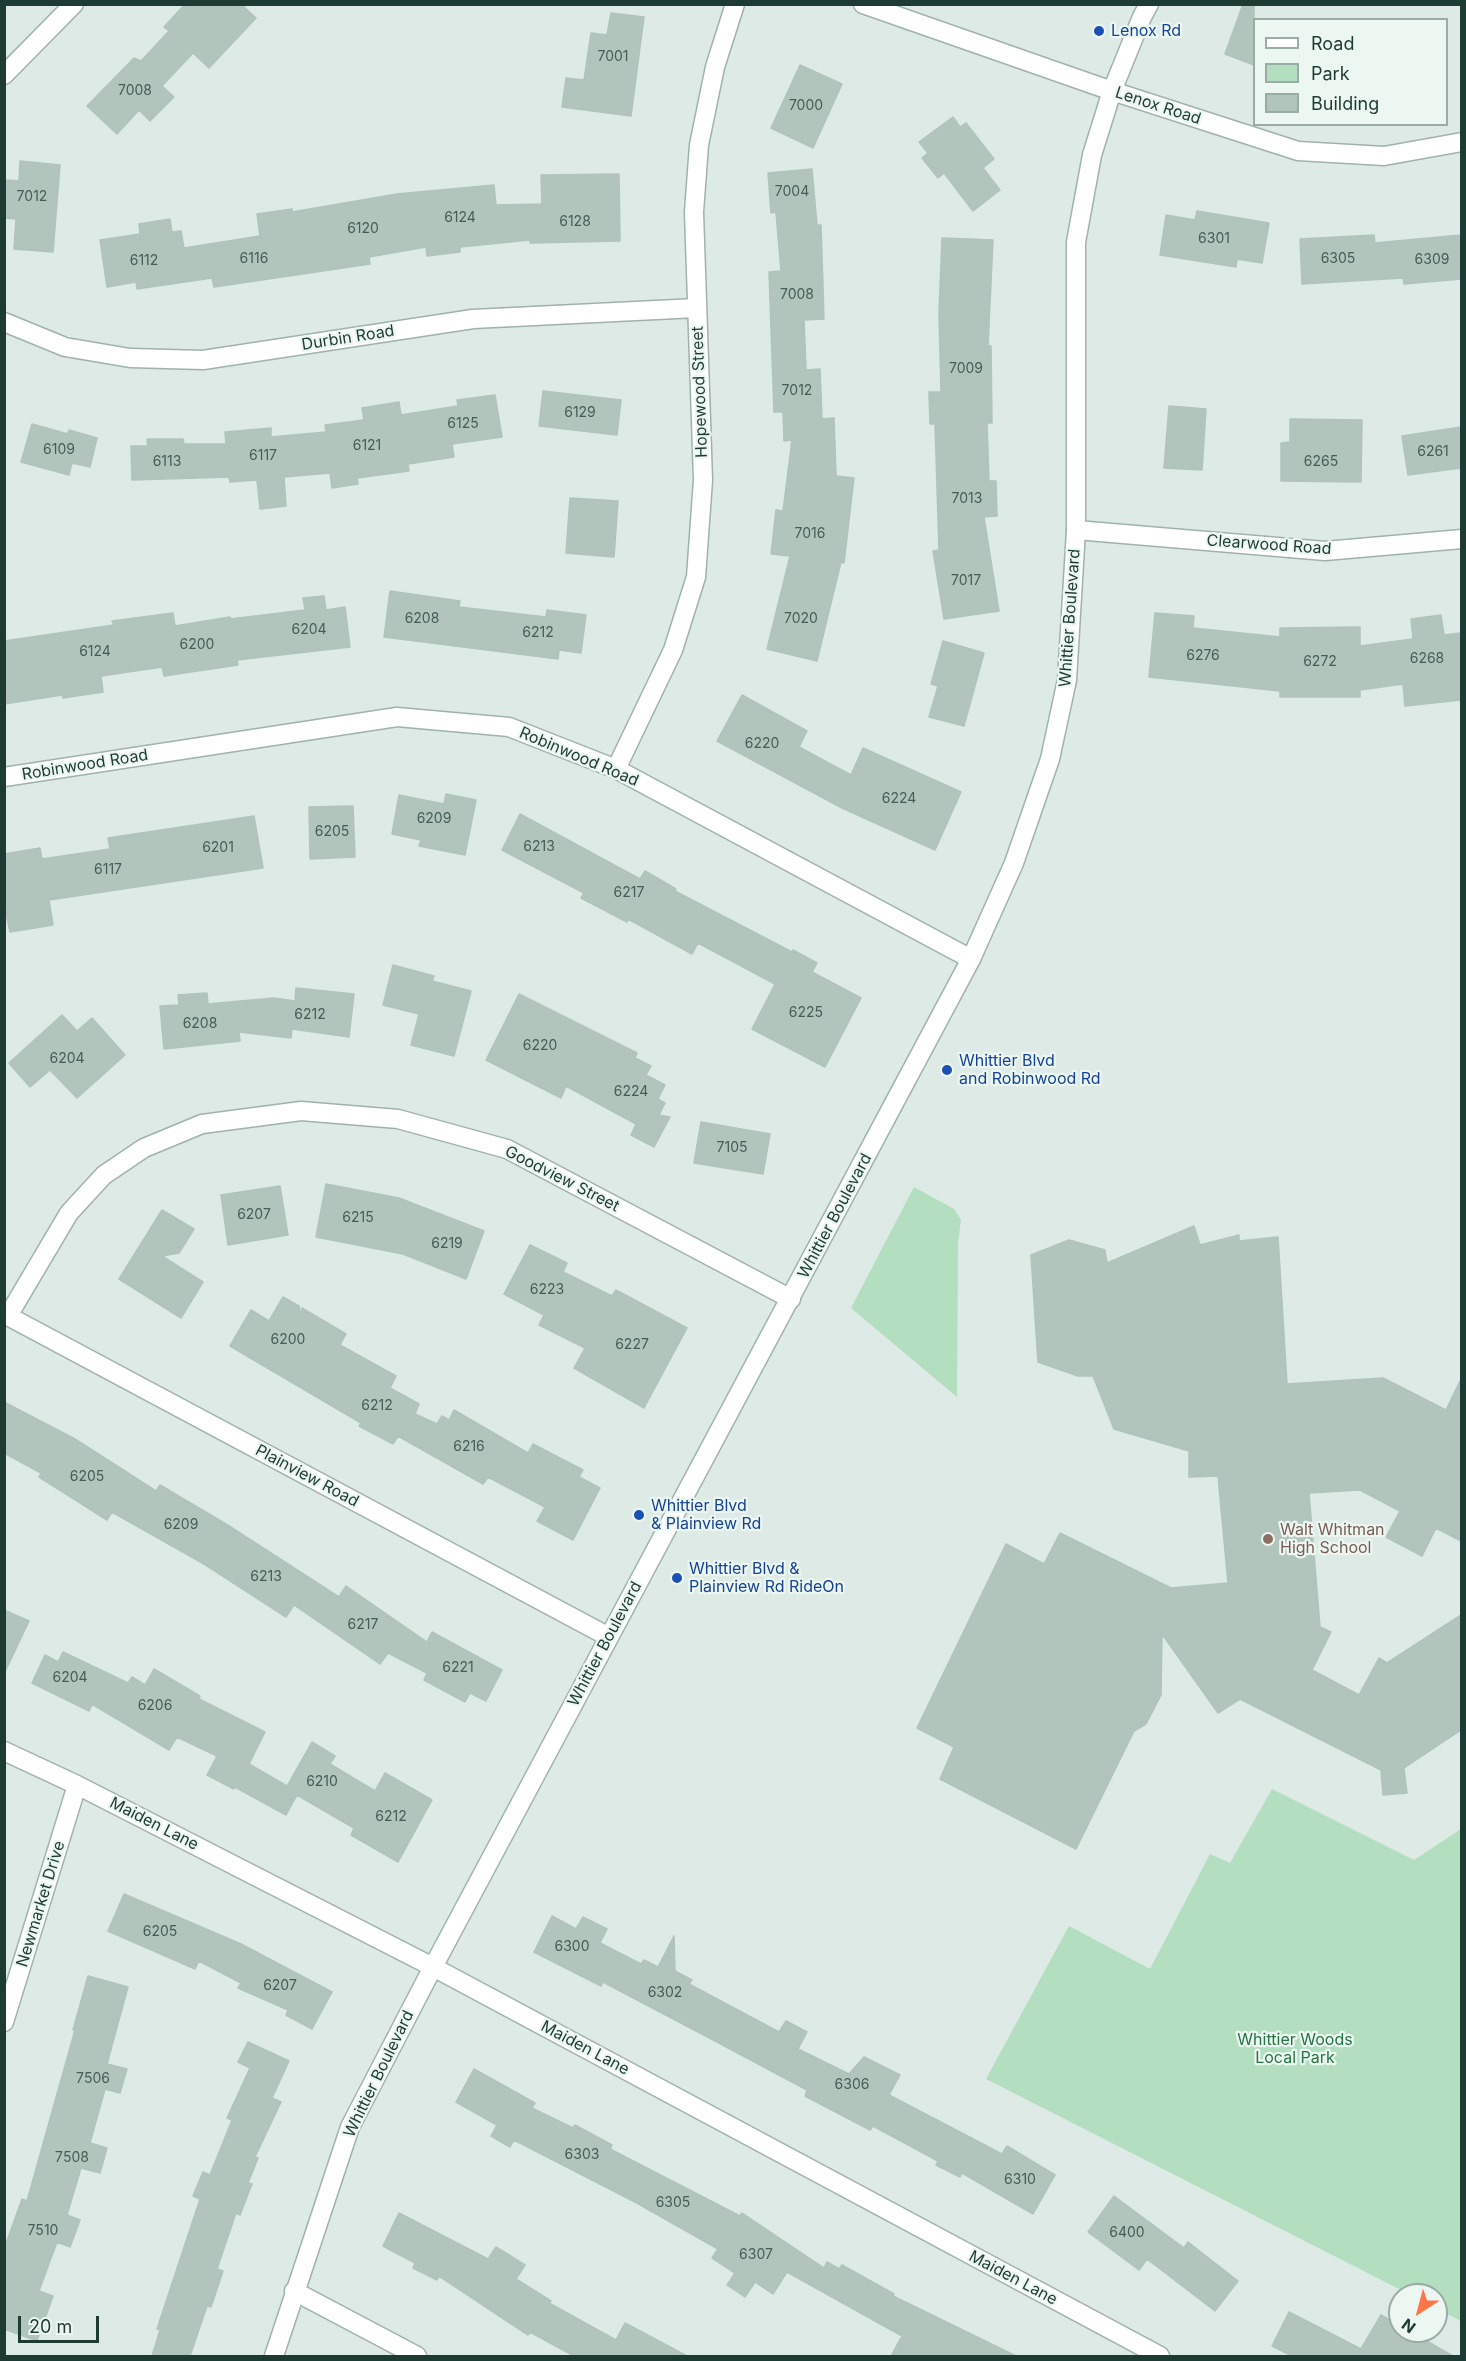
<!DOCTYPE html>
<html>
<head>
<meta charset="utf-8">
<style>
	body { margin:0 }
	#map { position:relative; width:1466px; height:2361px; overflow:hidden; background:#ddeae5; font-family:Inter,sans-serif }
	canvas { display:block }
	.frame { position:absolute; inset:0; border:6px solid #1e3b33; pointer-events:none }
	.legend { position:absolute; left:1253px; top:18px; width:195px; height:108px; box-sizing:border-box; background:#edf7f2; border:2px solid #9aaca6; margin:0; padding:8px 10px; list-style:none; font-size:18px; color:#1e3b33 }
	.legend li { display:flex; align-items:center; gap:12px; height:30px }
	.legend b { width:30px; border:2px solid #9aaca6 }
	.north { position:absolute; left:1388px; top:2283px; width:60px; height:60px; box-sizing:border-box; background:#edf7f2; border:2px solid #9aaca6; border-radius:50%; rotate:216deg; font-size:16px; font-weight:700; line-height:24px; text-align:center; color:#1e3b33 }
	.north::after { content:''; display:block; margin:auto; width:21px; height:27px; background:#fe7648; clip-path:polygon(50% 0,100% 100%,50% 72%,0 100%) }
	.scale { position:absolute; left:18px; top:2316px; width:81px; height:27px; box-sizing:border-box; border:3px solid #1e3b33; border-top:0; padding-left:8px; font-size:18px; line-height:21px; white-space:nowrap; color:#1e3b33; -webkit-text-stroke:4px #edf7f2; paint-order:stroke }
</style>
</head>
<body>
<div id="map">
<canvas width="1466" height="2361"></canvas>
<div class="frame"></div>
<ul class="legend">
<li><b style="height:8px;background:#fff"></b>Road</li>
<li><b style="height:16px;background:#b3debf"></b>Park</li>
<li><b style="height:16px;background:#b2c5bd"></b>Building</li>
</ul>
<div class="north">N</div>
<div class="scale">20 m</div>
</div>
<script>
const c = document.querySelector('canvas').getContext('2d');
c.lineJoin = 'round';
function fillPath(path, color) {
  c.fillStyle = color;
  c.fill(path, 'evenodd');
}
function trace(path, color, width, dash) {
  c.strokeStyle = color;
  c.lineWidth = width;
  c.lineCap = dash ? 'butt' : 'round';
  c.setLineDash(dash || []);
  c.stroke(path);
}
function drawText(font, color, halo, rows, align = 'center') {
  c.font = font + ' Inter,sans-serif';
  c.lineWidth = 4.5;
  c.setLineDash([]);
  c.textBaseline = 'middle';
  c.strokeStyle = halo;
  c.fillStyle = color;
  for (const [text, x, y, turn = 0] of rows) {
    c.save();
    c.translate(x, y);
    c.rotate((+turn || 0) * Math.PI / 180);
    c.textAlign = isNaN(turn) ? turn : align;
    if (halo) c.strokeText(text, 0, 0);
    c.fillText(text, 0, 0);
    c.restore();
  }
}
const green = new Path2D(`
	M914 1187 954 1209 961 1220 958 1243 957 1397 851 1308Z
	M1272 1789 1414 1860 1461 1829V2321L1436 2308V2295H1411L986 2079 1069 1926 1150 1969 1210 1854 1230 1863Z`);
const building = new Path2D(`
	M185 4H241L256 18 209 68 193 53 162 86 174 97 150 121 139 110 117 134 87 106 134 58 141 61 169 31 164 27Z
	M1243 4H1254V65L1225 54Z
	M611 13 644 17 631 116 562 107 566 78 584 80 591 33 607 35Z
	M800 65 842 84 813 148 771 128Z
	M953 117 960 127 966 123 994 159 983 168 1000 190 973 211 944 173 938 178 922 158 928 153 919 142Z
	M20 161 60 165 53 252 14 249 16 219 4 218V213L7 180 19 181Z
	M812 169 817 225H821L824 319 804 320 806 370 820 369 822 419 834 418 836 476 854 478 844 563 841 562 817 661 767 649 790 556 771 554 776 510 783 511 792 440 784 441 783 412H774L769 272 781 271 776 212 771 213 768 173Z
	M619 174 620 241 530 243V240L460 247V252L427 256 426 247 369 257 370 264 214 287 212 278 137 289 136 282 107 287 100 240 140 234 139 224 170 219 172 232 181 231 184 248 260 236 257 214 292 209V212L397 194 494 185 496 205 542 204 541 175Z
	M1197 211 1269 223 1262 263 1237 259 1236 267 1160 255 1166 215 1195 220Z
	M1374 235 1375 243 1461 235V279L1404 284 1403 278 1302 284 1300 239Z
	M942 238 993 240 988 346H991L992 423H987L989 481H996L997 516 984 517 999 611 944 619 933 551 939 550 935 424H930L929 392H941L939 313Z
	M543 391 621 400 617 435 539 426Z
	M495 395 502 437 452 444 454 457 408 464 409 471 357 478 358 484 332 488 330 473 284 477 286 506 260 509 257 480 230 482 229 477 132 480 131 446H148L147 439H183L184 444H226L225 432 271 428V437L326 432 325 425 364 420 362 408 399 402 401 415 458 406 457 400Z
	M1169 406 1206 409 1202 470 1164 468Z
	M1290 419 1362 420 1361 482 1281 481V443L1290 442Z
	M32 424 68 434 69 430 97 438 90 467 72 463 69 475 21 462Z
	M1461 427V468L1408 475 1402 436Z
	M570 498 618 501 614 557 566 553Z
	M390 591 460 601 459 607 546 617 547 610 586 615 581 653 559 650 558 659 384 637Z
	M324 596 326 610 345 607 350 647 237 660 238 665 164 676 162 667 101 676 103 692 63 698 62 695 4 704V641L114 625 112 621 173 613 175 626 230 617V619L305 610 303 598Z
	M1155 613 1194 616 1193 628 1280 637V628L1360 627V646L1413 639 1411 619 1441 615 1444 635 1461 633V700L1405 706 1403 684 1360 690V697H1280V691L1149 677Z
	M943 641 984 653 964 726 929 717 938 686 931 684Z
	M742 695 807 731 799 747 851 775 863 748 961 792 935 850 842 808 717 741Z
	M446 794 476 800 465 855 419 846 421 840 392 834 399 795 444 804Z
	M353 806 355 857 310 859 309 807Z
	M520 814 640 879 645 871 676 889 675 891 792 952 793 950 817 963 812 972 861 998 825 1067 752 1029 775 984 698 943 692 954 628 919 627 922 581 898 584 893 502 850Z
	M254 816 263 868 49 900 53 925 10 932 4 904V854L40 848 42 859 110 849 108 838Z
	M393 965 434 976 432 981 471 991 454 1056 411 1045 419 1014 383 1005Z
	M296 988 354 994 349 1037 292 1029 291 1038 239 1032 240 1041 164 1049 160 1006 179 1005 178 995 207 993 208 1004 274 998 295 1001Z
	M519 994 637 1053 635 1058 651 1066 646 1075 665 1085 658 1099 665 1103 659 1115 670 1117 654 1147 631 1135 636 1124 566 1086 561 1098 486 1060Z
	M62 1015 77 1031 92 1018 125 1055 77 1098 50 1070 30 1087 9 1063Z
	M701 1122 770 1134 763 1174 694 1163Z
	M326 1184 399 1198 484 1231 466 1279 403 1254 316 1237Z
	M280 1186 288 1235 228 1245 221 1195Z
	M162 1210 194 1229 179 1253 162 1256 203 1282 181 1318 119 1279Z
	M1194 1226 1200 1245 1239 1235V1241L1278 1237 1287 1384 1383 1378 1446 1410 1461 1379V1541L1436 1528 1422 1556 1386 1537 1400 1511 1360 1490 1309 1493 1320 1627 1331 1632 1312 1670 1359 1695 1379 1658 1387 1663 1461 1615V1730L1404 1768 1407 1793 1383 1795 1381 1770 1240 1699 1218 1713 1162 1634 1161 1695 1146 1724 1134 1731 1076 1849 940 1779 954 1747 917 1728 1006 1544 1044 1564 1060 1533 1171 1588 1228 1583 1218 1476 1189 1477V1451L1114 1429 1093 1376H1078L1038 1362 1031 1255 1069 1240 1105 1250 1107 1263Z
	M530 1245 567 1263 563 1272 612 1296 616 1290 687 1328 644 1408 574 1368 585 1348 539 1325 544 1315 504 1294Z
	M283 1297 299 1306 301 1317 302 1308 346 1334 340 1345 396 1376 390 1388 419 1404 415 1414 437 1424 442 1416 449 1420 454 1410 528 1453 533 1444 583 1470 579 1477 600 1488 573 1540 537 1521 545 1507 488 1477 483 1484 398 1436 393 1444 359 1426 361 1423 230 1346 251 1310 269 1321Z
	M4 1402 75 1439 156 1491 160 1485 226 1524 339 1597 346 1586 427 1642 432 1632 502 1670 486 1701 470 1693 465 1702 424 1680 427 1673 388 1653 380 1664 294 1605 286 1617 204 1564 112 1512 107 1520 39 1477 41 1473 4 1453Z
	M4 1610 29 1621 4 1674Z
	M63 1652 128 1683 132 1677 145 1685 154 1669 200 1696 199 1699 265 1732 249 1764 287 1786 312 1742 335 1756 330 1764 375 1791 385 1773 432 1800 398 1862 351 1835 354 1828 297 1795 286 1815 235 1787 234 1789 207 1775 217 1756 177 1737 169 1750 92 1704 89 1711 32 1683 45 1655 58 1662Z
	M124 1894 241 1944 332 1992 312 2029 286 2015 288 2010 238 1988 241 1983 199 1961 195 1969 108 1931Z
	M552 1916 576 1929 583 1917 607 1929 600 1943 641 1964 644 1960 658 1967 674 1936 675 1971 692 1980 689 1984 779 2032 786 2021 807 2032 798 2049 849 2074 864 2057 900 2075 889 2095 1002 2154 1007 2146 1055 2175 1033 2214 962 2173 960 2177 936 2165 938 2161 873 2126 870 2130 805 2096 807 2090 717 2042 603 1982 601 1986 534 1952Z
	M88 1976 128 1987 107 2064 127 2069 120 2093 105 2089 90 2143 107 2148 100 2173 81 2168 67 2215 80 2220 70 2247 57 2242 39 2291 53 2296 37 2341 4 2329V2249L22 2199 27 2201 75 2030H73Z
	M248 2042 289 2061 272 2098 281 2102 255 2157 258 2158 248 2183 252 2184 240 2215 236 2213 217 2269 223 2271 211 2307 207 2306 190 2356H152L160 2330 157 2329 200 2199 193 2196 203 2172 210 2175 232 2120 227 2118 250 2068 238 2062Z
	M474 2069 535 2103 532 2108 573 2128 575 2125 612 2145 610 2149 740 2216 742 2213 824 2268 827 2262 839 2269 842 2265 894 2294 893 2296 1016 2356H891L902 2336 787 2272 773 2294 755 2282 745 2297 727 2285 735 2273 712 2258 718 2249 635 2202 514 2140 510 2147 491 2136 497 2125 456 2102Z
	M1114 2196 1184 2248 1188 2242 1238 2281 1215 2311 1147 2259 1139 2270 1088 2232Z
	M399 2213 488 2259 496 2247 525 2265 516 2279 551 2301 549 2303 616 2340 625 2323 687 2356H574L530 2332 528 2335 439 2276 437 2280 413 2268 415 2263 383 2246Z
	M1289 2312 1361 2349 1381 2315 1400 2326V2331H1409L1453 2356H1292L1272 2346Z`);
const minor = new Path2D(`
	M863 4 1112 91 1298 151 1384 156 1462 142
	M4 75 74 4
	M4 322 65 347 130 358 203 360 473 319 697 308
	M1076 530 1325 551 1462 539
	M616 769 673 650 696 577 703 480 694 212 699 145 715 67 735 4
	M4 777 397 717 509 727 616 769 971 959
	M4 1314 609 1637
	M8 1316 69 1213 104 1175 144 1148 202 1124 301 1111 398 1119 507 1149 791 1299
	M4 1751 77 1785 433 1967 1160 2356
	M4 2022 77 1785
	M294 2291 417 2356`);
const tertiary = new Path2D(`
	M274 2356 350 2127 433 1967 971 959 1014 863 1050 759 1067 680 1076 530V242L1092 155 1112 91 1142 17 1149 4`);
const markers = [
	[1099,31,6,"#1a4fb4"],
	[947,1070,6,"#1a4fb4"],
	[639,1515,6,"#1a4fb4"],
	[1268,1539,6,"#8d6e63"],
	[677,1578,6,"#1a4fb4"]
];
const numberNames = [
	["7001",613,57],
	["7008",135,91],
	["7000",806,106],
	["7004",792,192],
	["7012",32,197],
	["6124",460,218],
	["6128",575,222],
	["6120",363,229],
	["6301",1214,239],
	["6116",254,259],
	["6305",1338,259],
	["6309",1432,260],
	["6112",144,261],
	["7008",797,295],
	["7009",966,369],
	["7012",797,391],
	["6129",580,413],
	["6125",463,424],
	["6121",367,446],
	["6109",59,450],
	["6261",1433,452],
	["6117",263,456],
	["6113",167,462],
	["6265",1321,462],
	["7013",967,499],
	["7016",810,534],
	["7017",966,581],
	["6208",422,619],
	["7020",801,619],
	["6204",309,630],
	["6212",538,633],
	["6200",197,645],
	["6124",95,652],
	["6276",1203,656],
	["6268",1427,659],
	["6272",1320,662],
	["6220",762,744],
	["6224",899,799],
	["6209",434,819],
	["6205",332,832],
	["6213",539,847],
	["6201",218,848],
	["6117",108,870],
	["6217",629,893],
	["6225",806,1013],
	["6212",310,1015],
	["6208",200,1024],
	["6220",540,1046],
	["6204",67,1059],
	["6224",631,1092],
	["7105",732,1148],
	["6207",254,1215],
	["6215",358,1218],
	["6219",447,1244],
	["6223",547,1290],
	["6200",288,1340],
	["6227",632,1345],
	["6212",377,1406],
	["6216",469,1447],
	["6205",87,1477],
	["6209",181,1525],
	["6213",266,1577],
	["6217",363,1625],
	["6221",458,1668],
	["6204",70,1678],
	["6206",155,1706],
	["6210",322,1782],
	["6212",391,1817],
	["6205",160,1932],
	["6300",572,1947],
	["6207",280,1986],
	["6302",665,1993],
	["7506",93,2079],
	["6306",852,2085],
	["6303",582,2155],
	["7508",72,2158],
	["6310",1020,2180],
	["6305",673,2203],
	["7510",43,2231],
	["6400",1127,2233],
	["6307",756,2255]
];
const transitNames = [
	["Lenox Rd",1111,31],
	["Whittier Blvd",959,1061],
	["and Robinwood Rd",959,1079],
	["Whittier Blvd",651,1506],
	["& Plainview Rd",651,1524],
	["Whittier Blvd &",689,1569],
	["Plainview Rd RideOn",689,1587]
];
const streetNames = [
	["Lenox Road",1158,106,18],
	["Durbin Road",348,338,-9],
	["Hopewood Street",700,392,-92],
	["Clearwood Road",1269,545,4],
	["Whittier Boulevard",1070,618,-86],
	["Robinwood Road",579,757,23],
	["Robinwood Road",85,765,-9],
	["Goodview Street",562,1179,27],
	["Whittier Boulevard",835,1216,-62],
	["Plainview Road",307,1476,28],
	["Whittier Boulevard",605,1644,-62],
	["Maiden Lane",154,1824,27],
	["Newmarket Drive",41,1904,-73],
	["Maiden Lane",585,2048,28],
	["Whittier Boulevard",379,2074,-64],
	["Maiden Lane",1013,2278,28]
];
const educationNames = [
	["Walt Whitman",1280,1530],
	["High School",1280,1548]
];
const parkNames = [
	["Whittier Woods",1295,2040],
	["Local Park",1295,2058]
];
fillPath(green, '#b3debf');
fillPath(building, '#b2c5bd');
trace(building, '#afc4bc', 1.5);
trace(minor, '#a0b2ac', 21);
trace(tertiary, '#a0b2ac', 21);
trace(minor, '#fff', 18);
trace(tertiary, '#fff', 18);
for (const [x, y, r, color] of markers) {
  const dot = new Path2D();
  dot.arc(x, y, r, 0, 2 * Math.PI);
  c.fillStyle = color;
  c.fill(dot);
  trace(dot, '#edf7f2', 2);
}
drawText('14px', '#435e56', null, numberNames);
drawText('16px', '#164399', '#edf7f2', transitNames, 'left');
drawText('16px', '#1e3b33', '#edf7f2', streetNames);
drawText('16px', '#785e54', '#edf7f2', educationNames, 'left');
drawText('16px', '#257544', '#edf7f2', parkNames);
</script>
</body>
</html>
